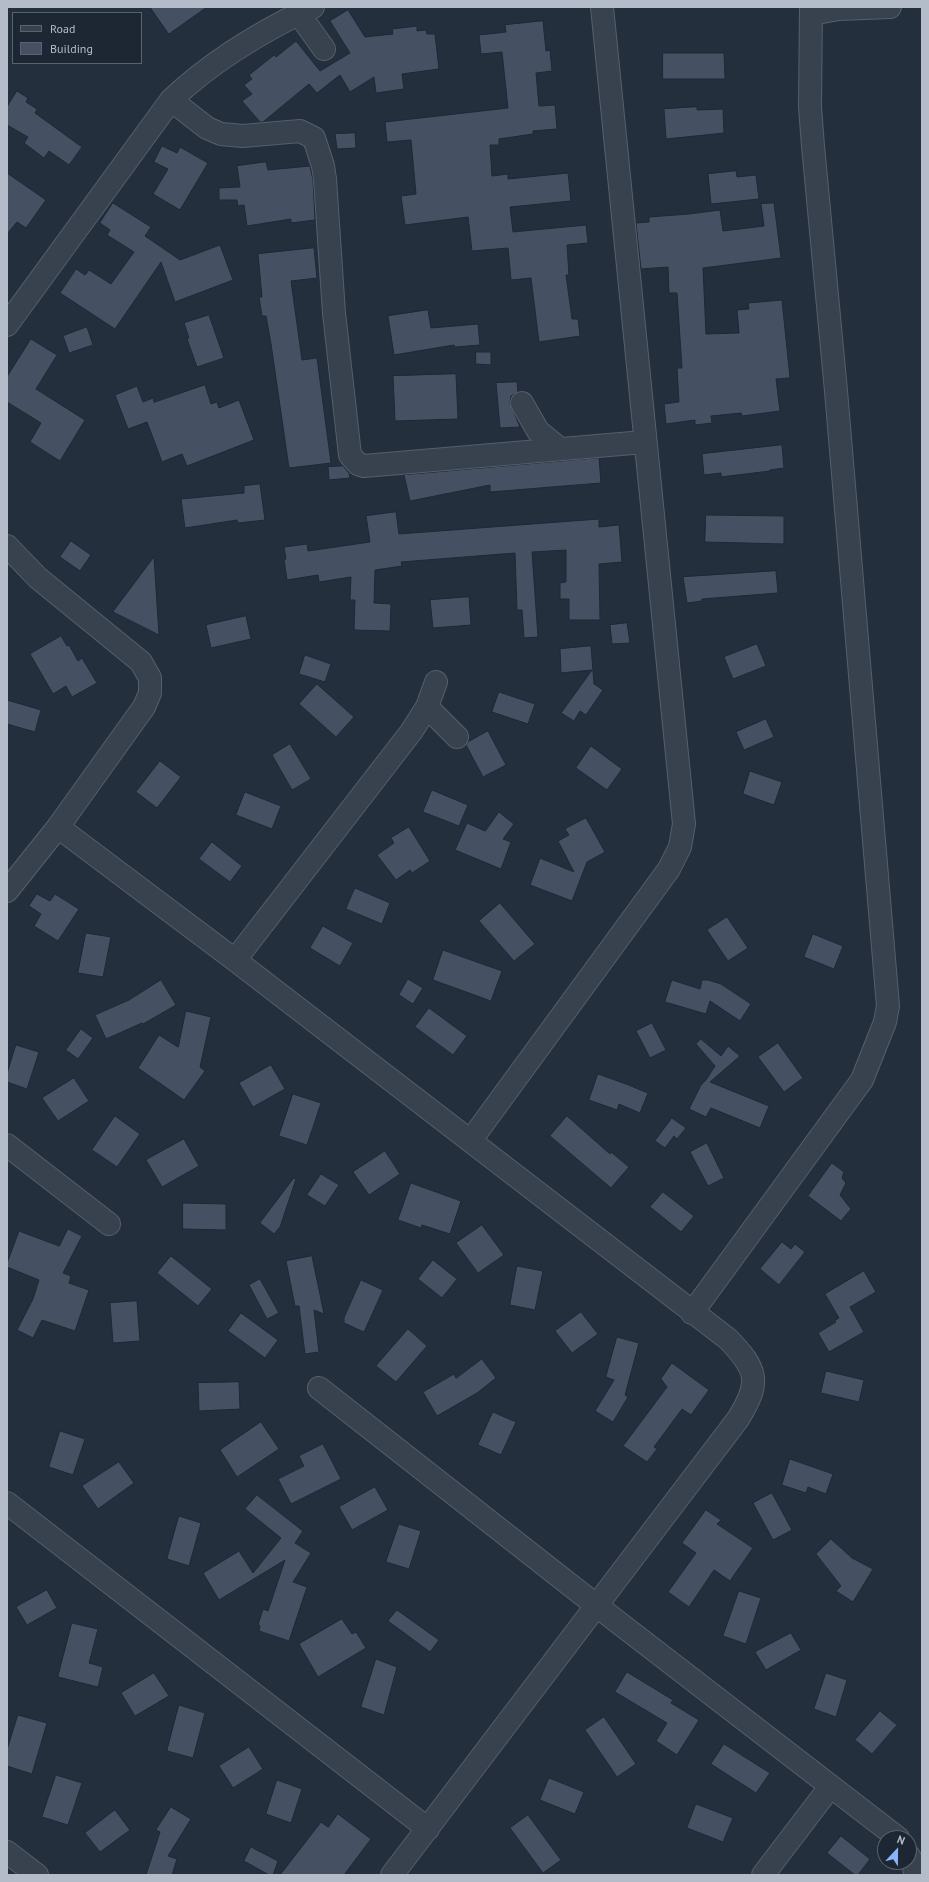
<!DOCTYPE html>
<html>
<head>
<meta charset="utf-8">
<style>
	body { margin:0 }
	#map { position:relative; width:929px; height:1882px; overflow:hidden; background:#242f3e; font-family:"PT Sans",sans-serif }
	canvas { display:block }
	.frame { position:absolute; inset:0; border:8px solid #b4bcc9; pointer-events:none }
	.legend { position:absolute; left:12px; top:12px; width:130px; height:52px; box-sizing:border-box; background:#1d2633; border:1px solid #59626f; margin:0; padding:5px 7px; list-style:none; font-size:12px; color:#b4bcc9 }
	.legend li { display:flex; align-items:center; gap:8px; height:20px }
	.legend b { width:20px; border:1px solid #59626f }
	.north { position:absolute; left:877px; top:1830px; width:40px; height:40px; box-sizing:border-box; background:#1d2633; border:1px solid #59626f; border-radius:50%; rotate:22deg; font-size:11px; font-weight:700; line-height:16px; text-align:center; color:#b4bcc9 }
	.north::after { content:''; display:block; margin:auto; width:14px; height:18px; background:#8ab4f8; clip-path:polygon(50% 0,100% 100%,50% 72%,0 100%) }
</style>
</head>
<body>
<div id="map">
<canvas width="929" height="1882"></canvas>
<div class="frame"></div>
<ul class="legend">
<li><b style="height:5px;background:#38414e"></b>Road</li>
<li><b style="height:11px;background:#455162"></b>Building</li>
</ul>
<div class="north">N</div>
</div>
<script>
const c = document.querySelector('canvas').getContext('2d');
c.lineJoin = 'round';
function fillPath(path, color) {
  c.fillStyle = color;
  c.fill(path, 'evenodd');
}
function trace(path, color, width, dash) {
  c.strokeStyle = color;
  c.lineWidth = width;
  c.lineCap = dash ? 'butt' : 'round';
  c.setLineDash(dash || []);
  c.stroke(path);
}
const building = new Path2D(`
	M150 7H207L169 34Z
	M348 10 365 37 393 34 392 29 417 26V31L426 30 427 34H435L439 69 402 74 404 89 376 93 374 77 350 92 340 75 317 93 309 84 263 122H260L242 101 252 94 244 85 252 79 249 75 274 55 276 57 296 41 320 71 350 53 330 21Z
	M543 21 546 51 550 50 552 71 536 73 539 106 555 105 557 129 533 131V134L499 139V145H490L492 176 508 174V179L568 173 571 201 510 207 513 232 586 225 588 243 567 245 569 275H566L572 319H578L580 336 539 342 531 278 511 280 508 248 472 251 468 217 405 225 401 196 416 194 411 140 387 142 385 122 508 108 502 52 481 54 479 35 506 32 505 25Z
	M663 53H724L725 79H663Z
	M17 91 28 98 26 102 37 109 35 113 82 147 69 165 49 151 44 158 24 143 28 137 7 125V107Z
	M697 107V110L723 109 724 133 666 139 664 109Z
	M355 133 356 148 337 149 335 134Z
	M162 146 177 153 180 147 208 163 180 210 153 194 168 169 154 162Z
	M266 162 268 170 310 166 313 180 315 220 291 223V219L247 226 244 205 238 206 237 200H219V188L240 187 237 166Z
	M736 171 737 177 756 175 759 199 711 204 708 174Z
	M7 173 46 200 26 228 17 222 7 234Z
	M113 203 151 227 145 236 180 260 220 245 233 280 175 302 161 262 115 329 60 293 76 269 85 275 89 270 111 284 134 252 107 235 110 230 100 223Z
	M774 203 781 258 703 268 706 334 739 333 737 310 749 309 748 303 782 300 790 378 776 379 780 411 742 416 741 413 711 416 712 423 695 425V420L666 424 664 404 679 402 677 368H682L677 293H669L668 267 641 269 636 223 649 222V217L689 214 720 210 723 231 764 226 761 204Z
	M314 248 317 278 291 281 302 360 317 358 331 463 289 468 271 344 266 316H262L259 297H262L258 254Z
	M428 310 431 328 478 324 480 345 455 347 454 345 394 355 388 316Z
	M209 315 224 358 197 367 187 339 189 338 184 323Z
	M87 327 93 345 69 353 63 336Z
	M31 339 57 355 36 389 85 420 60 461 30 442 41 423 7 402V377Z
	M476 352H491V365L476 364Z
	M456 374 458 419 395 421 393 376Z
	M517 382 518 392 511 396 510 403 520 427 500 428 496 383Z
	M205 385 211 404 217 402 219 408 239 400 254 440 187 466 182 454 162 462 147 422 128 429 115 395 137 386 143 402 153 398 154 402Z
	M782 445 784 468 770 470V471L721 477V473L704 475 702 454Z
	M599 458 601 483 490 492V485L410 501 404 475Z
	M343 466 349 473 350 478 329 480 328 467Z
	M260 484 265 520 238 523 237 520 185 528 181 499 244 493V486Z
	M396 512 399 534 599 519V527L619 525 622 562 599 564 600 620H569V599H560V583L566 582V550L532 552 538 637 524 638 522 610H517L515 553 401 562 402 566 375 570 374 603 391 604 390 631 354 630 355 600H350L351 577 319 582 318 575 287 580 284 560 286 559 284 547 307 544 308 551 370 542 366 516Z
	M706 515 784 516V544L705 542Z
	M71 541 91 555 80 571 60 557Z
	M154 557 159 635 113 612Z
	M776 571 778 593 702 599V601L687 603 683 577Z
	M469 597 471 625 433 628 430 600Z
	M246 616 251 639 211 648 206 625Z
	M627 623 630 643 612 644 610 625Z
	M61 636 67 646 69 645 78 661 82 658 97 683 72 697 66 686 53 694 30 654Z
	M757 644 766 666 733 679 724 657Z
	M591 646 594 684 603 690 586 715 580 711 574 721 561 713 592 670 561 673 560 649Z
	M305 655 331 664 325 682 299 674Z
	M317 684 354 717 336 737 299 704Z
	M499 692 535 704 528 724 492 712Z
	M7 700 41 710 35 732 7 724Z
	M766 719 774 737 744 750 736 732Z
	M488 731 506 765 483 777 466 745 468 742Z
	M290 744 311 779 292 790 272 755Z
	M591 746 622 769 607 790 576 768Z
	M160 761 181 777 157 808 136 792Z
	M750 771 782 782 774 805 743 794Z
	M432 790 468 805 459 826 423 812Z
	M245 792 281 806 272 829 236 815Z
	M499 812 514 824 503 839 511 842 501 869 455 850 467 823 485 831Z
	M586 818 605 852 587 862 572 901 530 885 540 858 574 872 558 841 569 835 565 829Z
	M409 827 430 861 412 873 410 870 396 880 377 855 394 843 391 838Z
	M212 842 242 866 230 882 199 859Z
	M355 888 390 903 382 924 346 909Z
	M37 894 50 901 55 894 79 909 58 941 34 926 41 914 29 906Z
	M500 903 535 944 514 961 479 921Z
	M727 917 748 948 728 961 707 930Z
	M323 926 353 943 340 966 310 948Z
	M86 933 111 937 103 977 78 973Z
	M813 934 843 946 834 969 804 957Z
	M443 950 502 971 491 1001 433 980Z
	M408 979 423 988 413 1004 399 995Z
	M161 980 176 1005 143 1024 142 1023 106 1039 95 1015 129 1000Z
	M672 980 700 989 702 980H708L721 984 751 1004 740 1021 710 1001 706 1014 665 1002Z
	M429 1008 467 1036 453 1055 415 1027Z
	M186 1011 211 1017 200 1067 205 1071 184 1100 138 1068 159 1035 178 1047Z
	M652 1023 666 1050 650 1058 636 1031Z
	M81 1029 93 1038 78 1059 66 1050Z
	M701 1039 721 1056 728 1046 740 1056 710 1082 769 1106 760 1128 711 1108 706 1117 689 1109 701 1085 706 1080 715 1066 696 1044Z
	M778 1043 803 1078 784 1092 758 1057Z
	M16 1045 39 1052 27 1089 7 1082V1074Z
	M271 1065 285 1089 253 1107 239 1083Z
	M598 1074 626 1084 648 1093 640 1113 619 1104 617 1110 589 1100Z
	M74 1078 89 1101 58 1121 42 1098Z
	M293 1094 321 1103 307 1145 279 1136Z
	M115 1116 140 1134 117 1167 92 1150Z
	M567 1116 610 1154 611 1152 629 1167 611 1188 550 1136Z
	M672 1118 686 1128 677 1139 674 1136 665 1148 655 1141Z
	M184 1139 199 1166 162 1187 146 1160Z
	M707 1143 724 1178 708 1186 690 1152Z
	M385 1151 400 1174 369 1195 353 1172Z
	M832 1163 844 1172 842 1178 846 1183 840 1195 851 1209 841 1221 808 1196Z
	M321 1174 339 1185 325 1206 307 1195Z
	M294 1178 296 1179 280 1227 274 1234 260 1223Z
	M411 1183 461 1201 450 1234 422 1225 421 1228 398 1220Z
	M663 1192 694 1216 681 1232 650 1207Z
	M183 1203 226 1204V1230L183 1229Z
	M482 1225 504 1255 478 1273 456 1243Z
	M68 1229 82 1236 63 1273 71 1276 69 1283 89 1290 75 1331 42 1320 33 1338 17 1330 33 1299 39 1280 7 1267V1263L19 1231 59 1246Z
	M782 1242 791 1249 795 1244 805 1252 779 1285 760 1269Z
	M171 1256 212 1289 198 1306 157 1273Z
	M312 1256 324 1314 314 1310 319 1352 305 1354 299 1306H295L286 1261Z
	M433 1260 457 1279 442 1298 418 1279Z
	M517 1266 543 1271 535 1310 510 1305Z
	M864 1271 876 1292 850 1307 864 1332 829 1352 818 1333 836 1322 834 1321 839 1318 825 1294Z
	M260 1279 279 1313 267 1319 249 1285Z
	M361 1280 383 1290 364 1332 344 1323V1318Z
	M137 1301 140 1341 113 1343 110 1303Z
	M581 1312 598 1334 572 1353 555 1331Z
	M241 1313 278 1340 265 1358 228 1331Z
	M408 1329 427 1346 396 1382 376 1366Z
	M617 1337 639 1343 625 1395 628 1397 613 1422 595 1411 614 1380 606 1377Z
	M482 1359 496 1378 477 1393 437 1416 423 1392 454 1374 456 1378Z
	M672 1363 709 1390 691 1415 682 1409 654 1447 657 1449 647 1462 623 1446 667 1387 661 1379Z
	M826 1371 864 1380 859 1402 821 1393Z
	M239 1382 240 1409 199 1411 198 1383Z
	M493 1412 516 1422 501 1455 478 1445Z
	M261 1422 279 1449 237 1477 220 1450Z
	M60 1431 85 1439 73 1475 49 1467Z
	M323 1444 341 1479 291 1504 278 1479 304 1466 299 1456Z
	M790 1459 833 1474 826 1494 808 1487 806 1493 782 1485Z
	M119 1462 134 1483 98 1509 82 1486Z
	M375 1487 388 1510 352 1530 339 1507Z
	M772 1493 792 1530 773 1540 753 1503Z
	M257 1495 303 1531 295 1543 311 1553 293 1582 307 1587 289 1641 259 1631 260 1626 258 1625 263 1609 268 1611 285 1560 219 1600 203 1573 239 1551 253 1573 281 1538 245 1509Z
	M706 1510 721 1520 717 1524 753 1548 730 1581 714 1570 689 1607 668 1592 696 1553 682 1543Z
	M179 1516 201 1523 189 1566 167 1559Z
	M399 1524 421 1531 409 1569 386 1562Z
	M831 1539 852 1558 873 1569 853 1602 836 1591 841 1586 816 1554Z
	M47 1590 57 1608 27 1625 16 1607Z
	M739 1591 761 1598 746 1644 723 1636Z
	M397 1610 439 1640 430 1652 388 1621Z
	M342 1619 352 1634 356 1632 366 1648 318 1677 299 1644Z
	M72 1623 98 1629 89 1663 103 1667 98 1687 58 1677Z
	M791 1633 801 1650 766 1670 755 1652Z
	M376 1659 397 1667 384 1715 361 1707Z
	M627 1672 673 1700 671 1703 699 1720 677 1755 656 1741 667 1723 615 1692Z
	M154 1673 169 1696 135 1716 121 1693Z
	M826 1673 847 1680 836 1717 814 1709Z
	M179 1705 205 1713 193 1758 167 1751Z
	M880 1711 897 1725 872 1754 855 1740Z
	M18 1715 47 1723 32 1774 7 1766V1750Z
	M604 1717 636 1764 617 1777 585 1730Z
	M724 1744 770 1773 756 1793 711 1764Z
	M249 1747 263 1769 233 1788 219 1766Z
	M56 1775 82 1783 68 1825 42 1817Z
	M549 1778 584 1792 575 1814 540 1800Z
	M277 1780 302 1789 291 1823 266 1814Z
	M696 1804 733 1818 723 1842 687 1828Z
	M171 1807 191 1819 168 1856 177 1859 172 1875H146L160 1832 156 1830Z
	M115 1810 130 1830 100 1852 85 1833Z
	M338 1814 371 1839 344 1875H280L321 1822 328 1827Z
	M528 1815 561 1860 543 1873 510 1828Z
	M841 1836 870 1859 858 1875H855L827 1853Z
	M251 1847 278 1861 273 1875H269L244 1861Z`);
const minor = new Path2D(`
	M299 14 324 49
	M811 14 839 9 890 7
	M171 100 207 128 221 134 243 136 300 131 314 138 323 166 325 179 334 313 350 455 358 464 364 466 644 442
	M7 325 171 100C212 61 262 31 313 7
	M522 403 538 431 560 449
	M7 546 38 578 141 662 150 678V693L144 707 58 827 7 891
	M427 707 457 737
	M58 827 235 960 728 1339C758 1370 761 1382 738 1419L392 1875
	M235 960 411 732 427 707 436 682
	M471 1140 669 869 680 847 684 824 602 7
	M7 1145 109 1224
	M692 1313 862 1080 885 1022 888 1006 836 391 813 146 810 107 811 7
	M319 1388 597 1606 898 1838
	M7 1503 428 1829
	M7 1852 37 1875
	M909 1856 914 1865 915 1875
	M763 1875 830 1787`);
fillPath(building, '#455162');
trace(building, '#1f2835', 1);
trace(minor, '#565f6c', 24);
trace(minor, '#38414e', 22);
</script>
</body>
</html>
